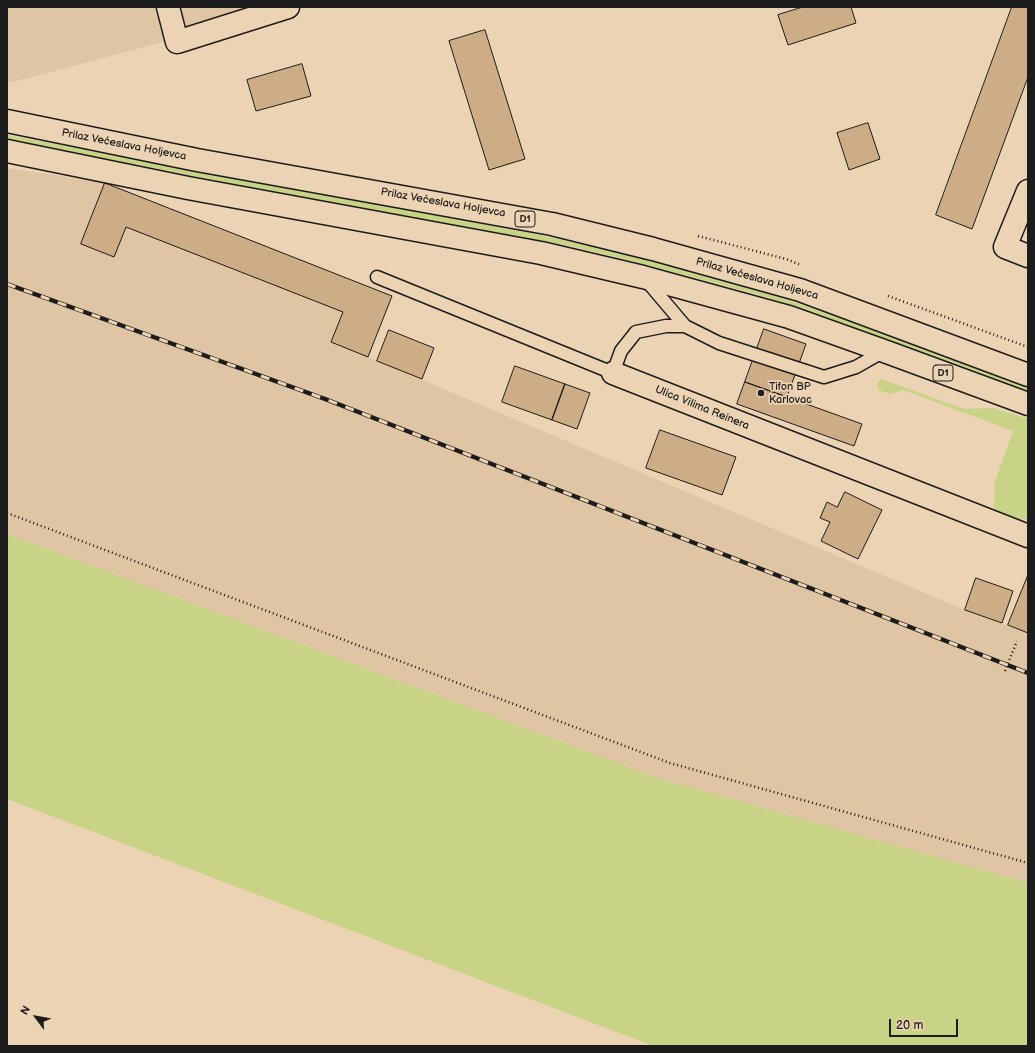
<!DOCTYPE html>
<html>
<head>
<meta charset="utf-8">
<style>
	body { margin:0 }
	#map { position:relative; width:1035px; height:1053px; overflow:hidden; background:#ecd3b4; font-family:"Balsamiq Sans",sans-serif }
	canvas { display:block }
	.frame { position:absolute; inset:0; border:8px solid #1c1c1c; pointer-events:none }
	.north { position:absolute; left:16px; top:997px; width:40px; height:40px; -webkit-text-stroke:3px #ecd3b4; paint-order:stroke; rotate:302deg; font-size:11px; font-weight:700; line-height:16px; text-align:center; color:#1c1c1c }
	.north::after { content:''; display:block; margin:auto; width:14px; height:18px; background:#1c1c1c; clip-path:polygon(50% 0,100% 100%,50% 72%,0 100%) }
	.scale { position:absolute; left:889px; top:1019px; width:69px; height:18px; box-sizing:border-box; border:2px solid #1c1c1c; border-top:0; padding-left:5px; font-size:12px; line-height:14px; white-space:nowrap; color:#1c1c1c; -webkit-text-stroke:3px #ecd3b4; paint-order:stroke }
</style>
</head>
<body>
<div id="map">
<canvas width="1035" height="1053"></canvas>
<div class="frame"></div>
<div class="north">N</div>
<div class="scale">20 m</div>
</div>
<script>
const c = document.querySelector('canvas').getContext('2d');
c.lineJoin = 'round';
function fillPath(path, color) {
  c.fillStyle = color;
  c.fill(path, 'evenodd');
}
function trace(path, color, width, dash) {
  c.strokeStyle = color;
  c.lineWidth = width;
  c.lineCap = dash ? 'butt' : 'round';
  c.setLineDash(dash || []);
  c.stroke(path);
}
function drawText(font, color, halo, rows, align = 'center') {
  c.font = font + ' "Balsamiq Sans",sans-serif';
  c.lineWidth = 3.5;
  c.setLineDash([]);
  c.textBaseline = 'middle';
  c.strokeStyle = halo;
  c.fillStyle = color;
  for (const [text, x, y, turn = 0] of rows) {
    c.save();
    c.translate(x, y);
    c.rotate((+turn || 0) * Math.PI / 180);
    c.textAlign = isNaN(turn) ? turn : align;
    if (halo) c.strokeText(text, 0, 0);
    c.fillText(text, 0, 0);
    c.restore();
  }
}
const built = new Path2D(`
	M7 7H271L166 41 14 82 7 81Z
	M7 168 105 183 392 296 368 357 965 610 1028 633V883L658 778 7 534Z`);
const green = new Path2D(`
	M7 135 525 232C607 249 689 269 769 294 856 322 942 355 1028 387V391L813 312 756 294 613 256 570 246 349 206 44 147 7 139Z
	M881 379 964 409 994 408 1028 419V519H1008L994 514 995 482 1013 431 903 390 890 394 879 390 877 383Z
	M7 534 658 778 1028 883V1046H653L7 799Z`);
const building = new Path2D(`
	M803 7H851L856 23 788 45 778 15Z
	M1012 7H1028V77L972 229 936 215Z
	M485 30 525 159 489 170 449 41Z
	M302 64 311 96 256 111 247 80Z
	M868 123 880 159 849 170 837 133Z
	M105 183 392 296 368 357 331 342 343 312 126 227 114 257 81 244Z
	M764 329 806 344 787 397 745 382Z
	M389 330 434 348 422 379 377 361Z
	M515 366 565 384 552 420 502 402Z
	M745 382 862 424 854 446 737 404Z
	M565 384 590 393 577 429 552 420Z
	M660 430 736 457 722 495 646 468Z
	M845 492 882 510 858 559 821 541 830 522 820 518 827 502 837 507Z
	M1028 575V633L1008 625Z
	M976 578 1013 591 1002 623 965 610Z`);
const path = new Path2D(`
	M698 236 786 259 801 265
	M888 296 1028 347
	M7 513 670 763 1028 863
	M1005 671 1017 641`);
const lane = new Path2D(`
	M377 277 613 373 621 351 636 332 666 326H685L719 343 824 377 856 367 884 351
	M646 280 685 326`);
const street = new Path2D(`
	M168 7 177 42 288 7
	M1028 191 1005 247 1028 256
	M613 373 1028 536`);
const highway = new Path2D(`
	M7 121 197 160 552 224 653 249 800 290 1028 375
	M7 151 188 188 541 253 643 277 789 317 884 351 1028 404`);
const rail = new Path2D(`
	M7 284 325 399 1028 673`);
const markers = [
	[761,393,4,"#1c1c1c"]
];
const shields = [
	[525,219,20],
	[943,373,20]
];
const shieldNames = [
	["D1",525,219],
	["D1",943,373]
];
const streetNames = [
	["Prilaz Većeslava Holjevca",124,145,11],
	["Prilaz Većeslava Holjevca",443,203,10],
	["Prilaz Većeslava Holjevca",757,279,16],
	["Ulica Vilima Reinera",702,408,22]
];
const poiNames = [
	["Tifon BP",769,387],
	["Karlovac",769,400]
];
fillPath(built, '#dfc5a3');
fillPath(green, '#c8d386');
fillPath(building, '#cdad86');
trace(building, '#1c1c1c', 1);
trace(lane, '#1c1c1c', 15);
trace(street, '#1c1c1c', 25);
trace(highway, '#1c1c1c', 25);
trace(path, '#1c1c1c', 2.5, [1, 3]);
trace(lane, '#ecd3b4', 12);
trace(street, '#ecd3b4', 22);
trace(highway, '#ecd3b4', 22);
trace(rail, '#1c1c1c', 4.5);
trace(rail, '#ecd3b4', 3, [9]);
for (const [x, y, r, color] of markers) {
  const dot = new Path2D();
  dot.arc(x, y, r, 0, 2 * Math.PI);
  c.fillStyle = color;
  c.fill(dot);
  trace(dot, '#ecd3b4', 1.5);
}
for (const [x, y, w] of shields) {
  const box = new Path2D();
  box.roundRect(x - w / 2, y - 8, w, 16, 3);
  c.fillStyle = '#ecd3b4';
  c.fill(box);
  trace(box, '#1c1c1c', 1);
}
drawText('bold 10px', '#1c1c1c', null, shieldNames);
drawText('11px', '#1c1c1c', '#ecd3b4', streetNames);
drawText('11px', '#1c1c1c', '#ecd3b4', poiNames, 'left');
</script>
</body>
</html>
